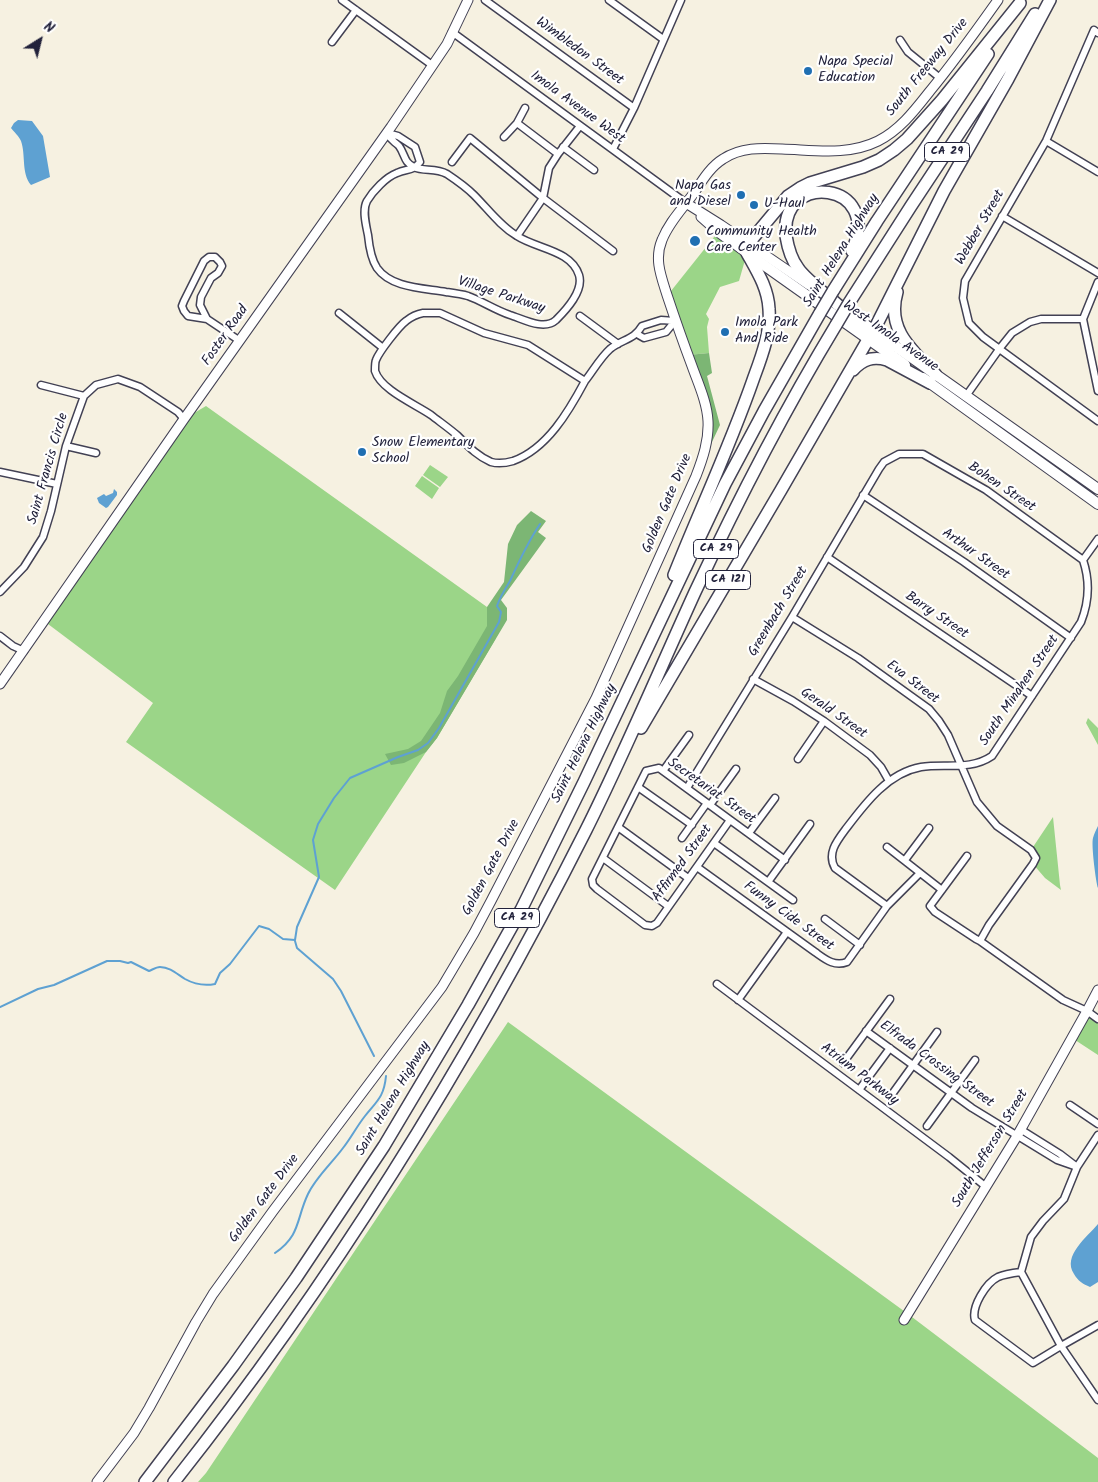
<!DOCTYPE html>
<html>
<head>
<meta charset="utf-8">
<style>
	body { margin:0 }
	#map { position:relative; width:1098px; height:1482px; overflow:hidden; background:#f6f1e1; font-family:Kalam,sans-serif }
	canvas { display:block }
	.north { position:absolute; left:15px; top:15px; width:50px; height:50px; -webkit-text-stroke:4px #fff; paint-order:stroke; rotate:36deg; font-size:14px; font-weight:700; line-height:20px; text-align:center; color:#22223b }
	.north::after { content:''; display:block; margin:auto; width:18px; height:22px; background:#22223b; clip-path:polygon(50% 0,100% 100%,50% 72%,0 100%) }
</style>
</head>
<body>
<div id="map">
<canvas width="1098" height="1482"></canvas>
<div class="north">N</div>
</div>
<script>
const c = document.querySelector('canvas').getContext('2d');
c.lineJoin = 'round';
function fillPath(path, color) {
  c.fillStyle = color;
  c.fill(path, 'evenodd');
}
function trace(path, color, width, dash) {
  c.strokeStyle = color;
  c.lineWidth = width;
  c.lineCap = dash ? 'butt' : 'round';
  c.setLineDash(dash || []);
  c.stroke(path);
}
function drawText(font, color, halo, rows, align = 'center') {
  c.font = font + ' Kalam,sans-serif';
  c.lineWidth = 4.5;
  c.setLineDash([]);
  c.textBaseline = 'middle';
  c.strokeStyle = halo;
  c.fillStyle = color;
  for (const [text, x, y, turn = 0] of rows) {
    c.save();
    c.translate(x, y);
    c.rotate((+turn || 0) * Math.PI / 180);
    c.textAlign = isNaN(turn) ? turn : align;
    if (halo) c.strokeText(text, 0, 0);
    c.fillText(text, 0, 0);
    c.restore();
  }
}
const green = new Path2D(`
	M718 232 747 253 739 281 720 287 706 314 709 319 707 327 709 353 688 355 667 296Z
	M206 406 487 607 496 638 437 738 426 752 335 890 126 742 153 703 44 621 184 419Z
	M430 465 448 477 440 487 423 475Z
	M422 476 439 488 432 499 415 486Z
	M1088 718 1098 728V745L1086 723Z
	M1053 817 1060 885 1061 890 1045 878 1033 864 1036 858 1031 850Z
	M1087 1011 1098 1019V1055L1072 1038Z
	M508 1022 908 1314 1098 1458V1482H198L206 1473Z`);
const forest = new Path2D(`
	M709 353 712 373 707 376 720 425 696 476 708 419 688 355Z
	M531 511 546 521 538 532 546 538 501 600 507 608V620L437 738 426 752 404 763 391 765 385 754 408 749 421 741 440 713 447 691 458 676 487 626V607L504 582 508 544 517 525Z`);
const water = new Path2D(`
	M18 120 32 121 43 136 50 177 31 185C21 173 26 155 21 141 19 136 14 132 11 128L14 123Z
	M114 489 117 492V495L108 507 106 508 99 503 97 498 104 494 106 496 113 493Z
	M1098 826V888C1096 883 1091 844 1093 838 1094 834 1096 830 1098 826Z
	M1098 1224V1282L1090 1287C1083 1284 1078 1281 1074 1274 1062 1256 1087 1237 1098 1224Z`);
const stream = new Path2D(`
	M295 941 297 948 333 979 341 991 374 1056
	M0 1007 38 989 54 985 107 961H120L128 963 131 962 149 971C152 970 156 967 160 967 170 967 177 974 185 979 194 984 205 986 215 984L220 973 230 964 259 926 269 929 283 939 295 940 297 927 319 877 313 840 318 824 334 798 350 778 398 757 418 750 428 743 439 728 499 622 501 612 497 606C500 597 505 589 510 581 519 561 528 542 540 524
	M275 1253C301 1235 296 1219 308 1194 316 1177 332 1163 343 1148 351 1138 357 1126 365 1116 377 1101 384 1097 386 1076`);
const street = new Path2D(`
	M342 0 432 65
	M485 0 634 108
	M609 0 663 39
	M452 32 686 203
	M1098 33 1094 30 1046 141 965 281 963 298 969 323 983 337 1098 421
	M900 40 908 52 940 78
	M332 42 356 10
	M517 123 558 154
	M387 133C391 141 394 141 399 146 405 154 404 163 414 167 424 172 435 167 447 174 456 180 466 187 474 195 488 209 500 226 517 236 537 249 571 250 579 275 584 291 566 310 556 320 544 331 523 319 510 315 495 310 482 301 468 296 461 294 453 293 446 292 423 288 391 288 377 268 371 259 369 245 368 235 366 225 362 210 367 201 373 191 386 177 397 173 407 168 412 172 420 162L415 147 398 136 387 133
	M504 137 517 123 525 108
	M1046 141 1098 172
	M563 147 594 170
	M613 149 634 108 681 0
	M452 162 470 138 543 198 613 251
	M1002 216 1098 273
	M517 236 543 198 549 168 558 154 580 126
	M1098 282 1083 319 1098 391
	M339 313 383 348
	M423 313H440L484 333 528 345 585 381C569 411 547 449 513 461 506 463 498 464 491 462 477 456 468 446 458 436 450 429 440 422 431 415 415 404 381 390 375 371 375 369 375 362 376 360 379 352 399 326 406 321 411 317 417 314 423 313Z
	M580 316 618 344
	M207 319 200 305 201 297 211 278 218 273 222 266 220 262 215 257H209L204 261 184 301 182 306 184 311 188 316 207 319 240 341
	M637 334 644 338 666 332 675 321
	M585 381C593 371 600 358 610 349 622 339 634 340 642 326L661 320 675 321
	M41 385 84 396
	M966 396 1000 348 1012 333 1030 322 1041 319H1083
	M66 446 96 453
	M0 472 57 484
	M863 495 964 562 1071 638
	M827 557 1032 696
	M0 592 24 567 43 537 51 511 66 446 84 396 96 385 118 379 140 387 178 412 184 419
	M792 617 858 658 929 709 939 721 948 735 977 802 997 826 1031 850 1036 858 1033 864 989 925 980 941 1063 1000 1087 1011 1098 1019
	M0 636 13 646 24 651
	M753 679 793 701 824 721 870 755 881 767 889 781
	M798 759 824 721
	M663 771 689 735
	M638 787 692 825
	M687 788 792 617 879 469 884 462 899 454H923L986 490 1083 560
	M710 805 736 769
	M730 820 657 923 652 926 645 925 597 889 593 885 592 879 646 771 659 768 785 860
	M618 827 688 878
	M749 833 775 798
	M682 838 707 803
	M714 843 793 900
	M887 847 942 890
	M967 856 930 906 935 912 976 939 980 941
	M603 858 668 906
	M905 860 929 828
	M697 867 815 952C825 959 834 967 847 962L887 906 920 873
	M768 882 810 824
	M887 906 835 868C827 854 836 842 845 830 864 805 887 773 921 767 945 763 970 771 992 756L1081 622C1089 602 1090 581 1083 560L1098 539
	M825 919 860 945
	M717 984 949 1157 985 1186
	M738 1000 787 932
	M866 1031 972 1108 1057 1160 1077 1167 1060 1154 1020 1129
	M843 1063 890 999
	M859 1090 890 1048
	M890 1097 937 1032
	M1070 1105 1098 1124
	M927 1126 975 1060
	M1021 1272C1013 1273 1005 1274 998 1277 986 1283 971 1307 975 1320L1033 1363 1061 1346 1098 1325
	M1021 1272 1031 1237 1043 1221 1064 1199 1077 1167 1098 1135
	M1021 1272 1061 1346 1098 1400`);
const secondary = new Path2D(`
	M686 203 721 225 809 285
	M701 217 718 232 747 253
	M0 684 184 419 391 127 447 44 468 0
	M904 1320 1017 1136 1087 1011 1098 990
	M97 1482 134 1433 149 1408 196 1322 213 1294 273 1211 442 987 474 933 491 901 596 698 696 476C703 458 709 440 708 421 707 402 698 383 692 366 683 342 675 319 667 295 661 276 654 259 662 240 669 222 683 208 694 193 702 181 710 167 723 159 741 147 761 148 782 149 814 150 848 156 878 141 900 130 915 110 930 91 954 62 976 31 998 0`);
const primary = new Path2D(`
	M747 253 905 365
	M840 307 1098 489
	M923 378 1098 504`);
const highway = new Path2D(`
	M833 291 877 221 988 54
	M897 292C886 330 912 350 936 375
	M849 303 911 206 987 91 1035 14
	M838 305C827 295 805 279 798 268 791 259 788 248 786 236 779 170 884 181 852 251
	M853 370C863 359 873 356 887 360L930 383
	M674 575C700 510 730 446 753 380 761 358 771 333 769 309 768 288 757 271 747 253L750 244 753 238 788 196 800 188 810 183 863 167 879 160 894 150 907 139 942 100 1020 3
	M641 728 781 490 877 324 944 191 1008 79 1050 0
	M145 1482 233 1366 296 1278 384 1146 468 1005 521 910 584 782 725 484 764 411 820 313
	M174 1482C334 1280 470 1060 586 830 625 752 659 671 695 592 738 500 784 411 836 325`);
const highwayBridge = new Path2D(`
	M820 313 833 291
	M836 325 849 303`);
const markers = [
	[808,71,5,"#1f6fb2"],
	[741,195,5,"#1f6fb2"],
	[754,205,5,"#1f6fb2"],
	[695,241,6,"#1f6fb2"],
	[725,332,5,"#1f6fb2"],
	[362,452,5,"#1f6fb2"]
];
const shields = [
	[947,152,45],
	[716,549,45],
	[728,580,45],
	[517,918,45]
];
const shieldNames = [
	["CA 29",947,152],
	["CA 29",716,549],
	["CA 121",728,580],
	["CA 29",517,918]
];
const streetNames = [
	["Wimbledon Street",579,52,36],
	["South Freeway Drive",928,68,-51],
	["Imola Avenue West",577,108,36],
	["Webber Street",981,228,-60],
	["Saint Helena Highway",842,251,-58],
	["Village Parkway",501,296,18],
	["Foster Road",226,336,-55],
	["West Imola Avenue",890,337,35],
	["Saint Francis Circle",49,469,-74],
	["Bohen Street",1001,488,34],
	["Golden Gate Drive",668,504,-67],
	["Arthur Street",975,555,35],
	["Greenbach Street",779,612,-59],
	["Barry Street",936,616,34],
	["Eva Street",912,683,37],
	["South Minahen Street",1020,691,-56],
	["Gerald Street",833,714,35],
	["Saint Helena Highway",585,744,-64],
	["Secretariat Street",711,792,35],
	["Affirmed Street",683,864,-54],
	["Golden Gate Drive",492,868,-62],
	["Funny Cide Street",788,917,36],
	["Elfrada Crossing Street",936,1065,36],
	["Atrium Parkway",859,1075,37],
	["Saint Helena Highway",394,1099,-59],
	["South Jefferson Street",991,1149,-59],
	["Golden Gate Drive",265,1199,-53]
];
const poiNames = [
	["Napa Special",818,63],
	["Education",818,79],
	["Napa Gas",731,187,"right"],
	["and Diesel",731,203,"right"],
	["U-Haul",764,205],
	["Community Health",706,233],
	["Care Center",706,249],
	["Imola Park",735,324],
	["And Ride",735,340],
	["Snow Elementary",372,444],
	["School",372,460]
];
fillPath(green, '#9bd588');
fillPath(forest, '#7cb674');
fillPath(water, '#5ea1d2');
trace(stream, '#5ea1d2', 2);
trace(street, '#424154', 9);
trace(secondary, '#424154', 11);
trace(primary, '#424154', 12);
trace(highway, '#424154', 14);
trace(street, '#fff', 6);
trace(secondary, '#fff', 9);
trace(primary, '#fff', 10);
trace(highway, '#fff', 11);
trace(highwayBridge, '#424154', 14, []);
trace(highwayBridge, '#fff', 11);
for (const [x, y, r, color] of markers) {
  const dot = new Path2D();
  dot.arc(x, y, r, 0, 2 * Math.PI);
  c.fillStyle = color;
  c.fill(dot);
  trace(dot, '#fff', 2);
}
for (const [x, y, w] of shields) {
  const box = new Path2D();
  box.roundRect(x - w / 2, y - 9.5, w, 19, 4);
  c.fillStyle = '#fff';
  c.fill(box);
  trace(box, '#22223b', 1);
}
drawText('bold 12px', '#22223b', null, shieldNames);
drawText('14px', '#22223b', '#fff', streetNames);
drawText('14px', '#22223b', '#fff', poiNames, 'left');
</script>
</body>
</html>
